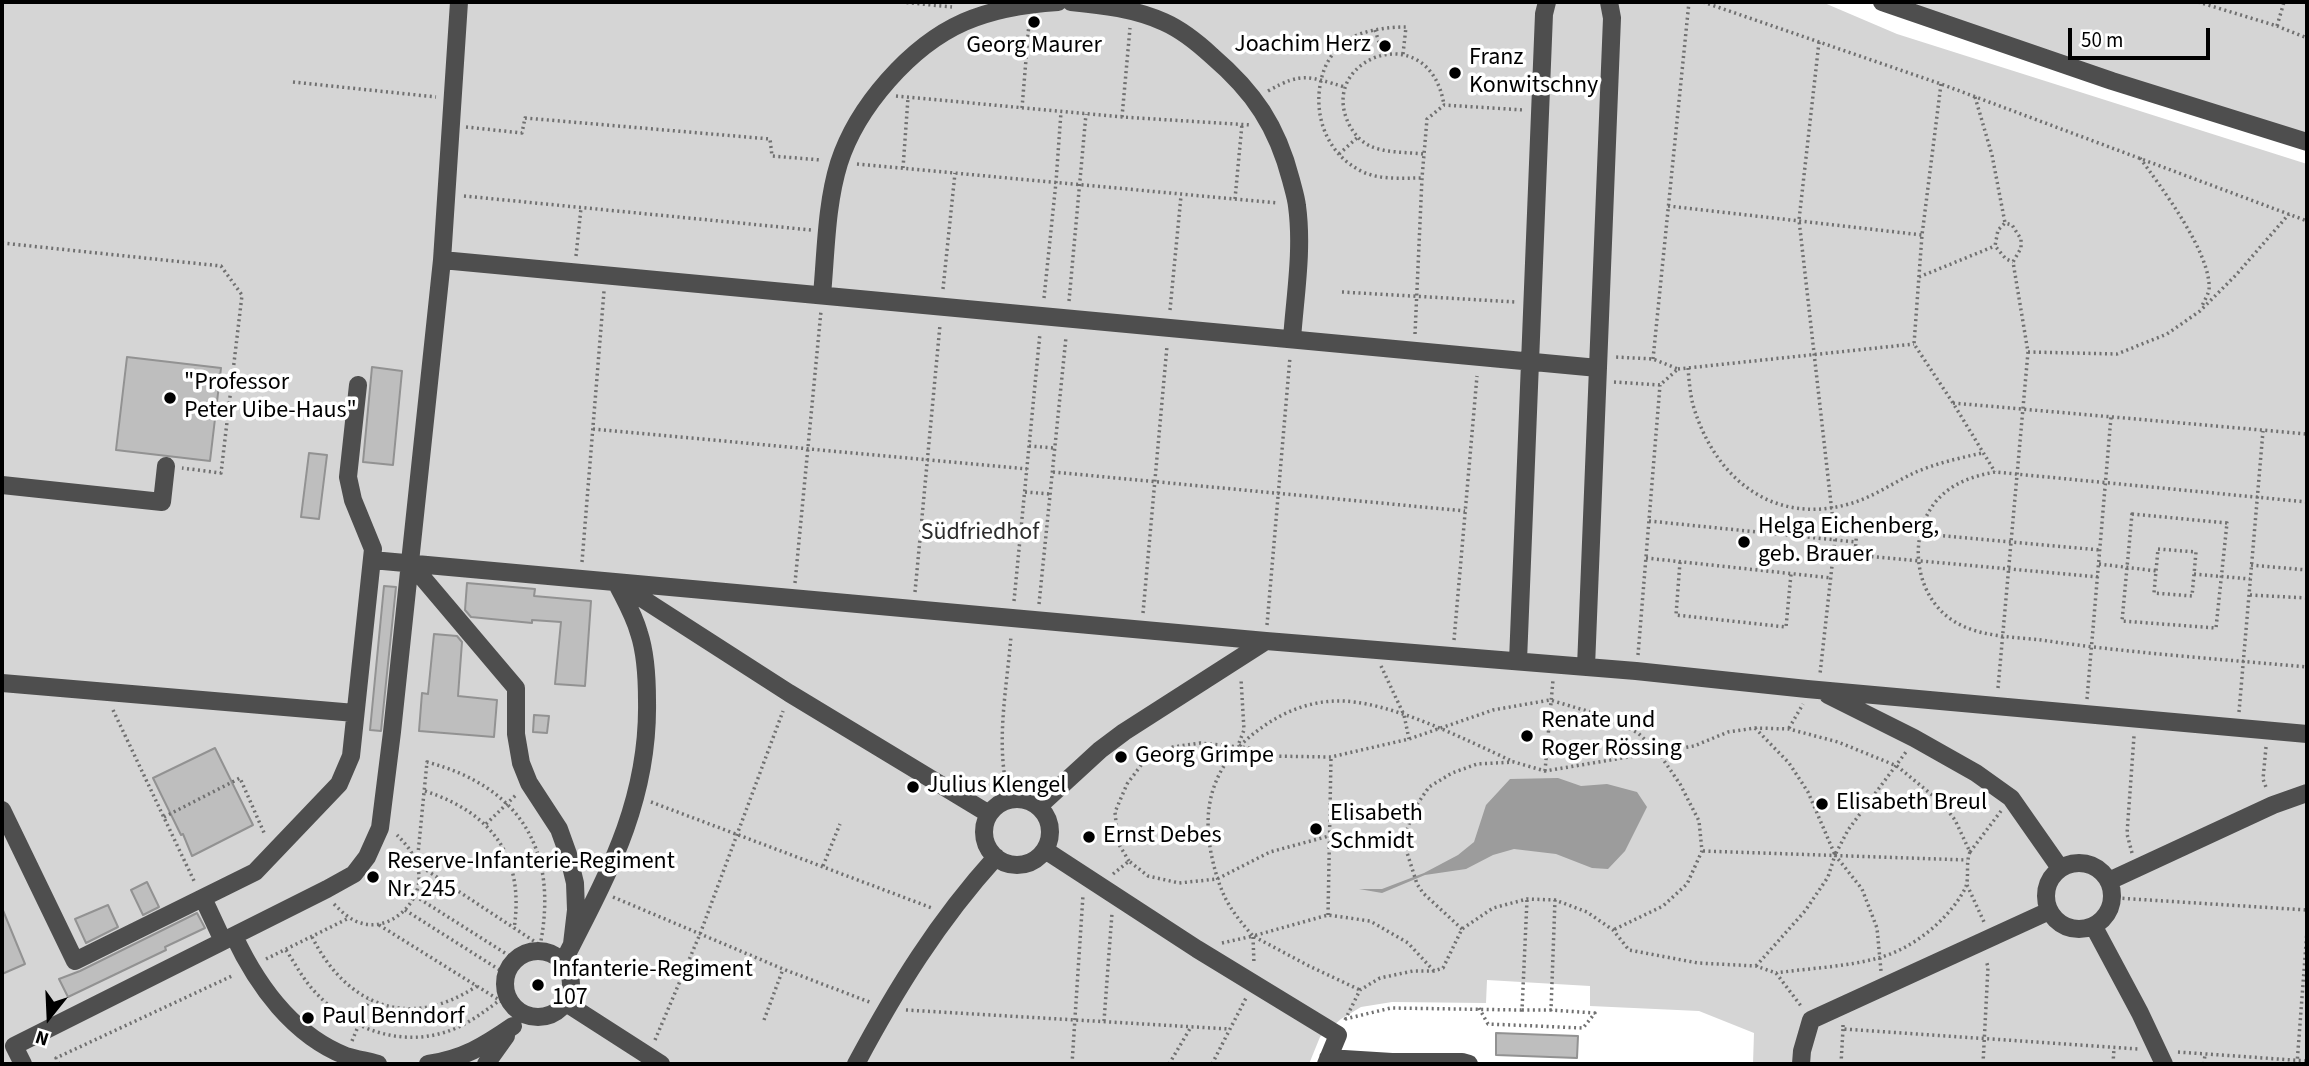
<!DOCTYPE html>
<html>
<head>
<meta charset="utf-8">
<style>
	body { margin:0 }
	#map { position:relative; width:2309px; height:1066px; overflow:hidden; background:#fff; font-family:"Source Sans 3",sans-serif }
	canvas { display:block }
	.frame { position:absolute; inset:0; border:4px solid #000; pointer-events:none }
	.north { position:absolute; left:14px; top:982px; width:70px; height:70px; -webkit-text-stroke:5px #fff; paint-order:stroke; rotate:198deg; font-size:19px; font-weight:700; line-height:28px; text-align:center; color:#000 }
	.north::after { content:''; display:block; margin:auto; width:24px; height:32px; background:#000; clip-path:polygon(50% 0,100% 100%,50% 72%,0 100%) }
	.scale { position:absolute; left:2068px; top:28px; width:142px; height:32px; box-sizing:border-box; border:4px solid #000; border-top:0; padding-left:9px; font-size:21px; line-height:24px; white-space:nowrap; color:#000; -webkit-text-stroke:5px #fff; paint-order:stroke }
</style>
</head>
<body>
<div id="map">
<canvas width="2309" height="1066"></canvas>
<div class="frame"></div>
<div class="north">N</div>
<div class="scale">50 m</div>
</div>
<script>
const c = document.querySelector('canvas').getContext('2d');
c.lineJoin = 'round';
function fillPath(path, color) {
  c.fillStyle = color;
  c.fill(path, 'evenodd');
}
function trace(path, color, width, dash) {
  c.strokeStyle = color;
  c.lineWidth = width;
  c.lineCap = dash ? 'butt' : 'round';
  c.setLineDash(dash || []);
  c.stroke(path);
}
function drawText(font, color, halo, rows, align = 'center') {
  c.font = font + ' "Source Sans 3",sans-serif';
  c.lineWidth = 7;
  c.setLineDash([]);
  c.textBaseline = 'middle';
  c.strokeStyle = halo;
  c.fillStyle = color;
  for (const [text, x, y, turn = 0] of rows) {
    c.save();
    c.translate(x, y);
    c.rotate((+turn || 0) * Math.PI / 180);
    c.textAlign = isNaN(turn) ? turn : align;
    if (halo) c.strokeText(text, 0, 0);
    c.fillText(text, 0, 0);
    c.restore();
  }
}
const green = new Path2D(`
	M2 2H1822L1897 34 2307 164V1064H1753L1754 1033 1699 1011 1590 1006V986L1487 980 1486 1003 1392 1002 1361 1007 1341 1019 1320 1037 1309 1064H2Z
	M1882 2H2307V142Z`);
const water = new Path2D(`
	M1558 778 1581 786 1607 784 1637 792 1647 807 1625 851 1608 869 1592 868 1556 854 1514 849 1493 855 1466 869 1425 875 1382 893 1359 889H1382L1424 873 1458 855 1474 842 1486 805 1510 779Z`);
const building = new Path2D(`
	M127 357 221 368 210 461 116 450Z
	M372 367 402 371 393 465 363 462Z
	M309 453 327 455 319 519 301 517Z
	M467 583 535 589 534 596 591 601 585 686 555 684 561 622 532 620V623L471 617 465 610Z
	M384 586 396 587 381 731 370 730Z
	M434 634 457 636 462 642 458 696 497 700 494 737 419 731 422 693 428 694Z
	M534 715 549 716 547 733 533 732Z
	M215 748 253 825 192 856 183 834 181 835 153 778Z
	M147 882 159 907 143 915 131 890Z
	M108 905 118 927 86 943 75 919Z
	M2 908 25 964 2 974Z
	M197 913 205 928 165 947 166 950 68 997 59 979 80 971Z
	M1496 1033 1578 1036 1577 1058 1496 1055Z`);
const path = new Path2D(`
	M901 2 952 7
	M1703 2 1941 84 2307 221
	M2198 2 2277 26 2307 38
	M2277 26 2284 2
	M1375 30 1383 54
	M1819 42 1799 220 1835 539 1820 674
	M1403 54 1406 27C1387 27 1365 30 1349 39 1337 46 1327 60 1323 73 1311 111 1325 154 1363 172 1381 180 1402 178 1421 178
	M293 82 436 97
	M1941 84 1922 235 1914 344 1953 403 1995 472
	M1268 91C1303 71 1309 77 1345 87
	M896 96 1122 117 1251 125
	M1975 97 1992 155 2005 223
	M1022 108 1029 23
	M1122 117 1130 28
	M466 127 522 133 525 118 770 139 772 156 821 160
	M1339 154 1358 137
	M1423 154C1406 152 1385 153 1370 146 1358 140 1350 129 1346 117 1324 56 1430 18 1444 105
	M2140 158C2161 187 2212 254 2209 290 2208 295 2204 301 2202 306
	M857 164 1278 203
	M903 168 908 98
	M464 196 811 230
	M1235 199 1242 124
	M1668 206 1922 235
	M2 243 221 266 242 295 221 473 182 468
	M576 256 581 208
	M1919 277 1995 246
	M943 289 955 173
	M1342 292 1516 302
	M1044 298 1056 182 1061 112
	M1069 301 1086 114
	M1170 310 1181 196
	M1415 334 1422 178 1427 119 1444 105 1524 110
	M2028 352 2117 354 2167 334 2200 311 2236 275 2289 214
	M1653 359 1689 2
	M1688 368C1689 380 1690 393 1693 405 1714 477 1772 526 1849 504 1872 498 1894 482 1916 472 1937 463 1960 458 1982 453
	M1678 369 1914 344
	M1614 382 1660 385 1678 369 1653 359 1615 357
	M1953 403 2307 434
	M593 429 1027 469
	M1029 446 1054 448
	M1053 472 1465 511
	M1025 492 1050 494
	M2307 502 1995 472C1974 476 1954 482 1938 499 1904 537 1915 605 1963 626 1986 637 2016 637 2041 640 2129 653 2219 659 2307 667
	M2132 514 2227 523 2216 628 2122 621Z
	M1649 521 1856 542
	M2158 549 2196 552 2192 596 2154 593Z
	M1646 558 1832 578
	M582 562 604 291
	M1680 562 1676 615 1786 627 1791 574
	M2099 564 2157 571
	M2251 565 2307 570
	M2194 574 2250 579
	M2098 577 1855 555 1857 528 2100 550
	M795 583 821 311
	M915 592 940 325
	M2250 595 2307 598
	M1014 601 1040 333
	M1039 604 1066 337
	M1143 613 1167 346
	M1267 625 1290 357
	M1454 640 1477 376
	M1638 655 1660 385
	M1381 666 1404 715 1409 739
	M1998 688 2028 352 2013 262 2021 248V239L2012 225 2005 223 1998 230 1995 246 2006 259 2013 262
	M2087 699 2111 417
	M113 710 195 883
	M2239 712 2263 431
	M1755 728 1789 763 1808 792 1835 855 1848 830 1906 752
	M1789 728 1803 704
	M1239 743 1244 730 1241 679
	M1137 746 1148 756
	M2266 747 2263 779 2267 790
	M1545 771 1553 680
	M425 791C492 813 525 857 514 929
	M1010 799C994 749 1007 688 1011 636
	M651 802 932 908
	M164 817 240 778 265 835
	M486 824 517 794
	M1703 851 1967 860
	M1970 852 2001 811
	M2132 853 2127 834 2134 736
	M1129 861 1118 843 1115 812 1127 784 1148 756 1173 747 1200 743 1250 748 1267 756 1331 757 1409 739 1493 710 1550 700 1604 716 1638 733 1658 752 1694 746 1728 732 1755 728 1789 729 1838 742 1897 766 1943 804 1955 820 1970 852C1965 864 1970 878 1965 889 1948 920 1913 949 1878 958 1846 967 1810 968 1776 973
	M823 866 840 824
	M1113 874 1129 861 1148 876 1179 883 1217 879 1270 852 1329 836 1403 840
	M1967 885 1984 922
	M415 896 516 960
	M613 897 783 969 872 1003
	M2117 898 2307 910
	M1527 900 1522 1010H1551L1555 900
	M334 904C342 912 350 920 361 923 388 932 419 905 419 878 419 860 409 847 397 835
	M405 910 506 974
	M1328 915 1331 757
	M379 925 512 1008
	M1462 929 1423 893 1417 884 1403 840 1416 806 1429 787 1452 773 1477 764 1514 762 1545 771 1658 752 1680 784 1699 821 1702 851 1687 884 1663 906 1613 930
	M312 937C347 1006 409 1031 477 986
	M1253 937 1254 964
	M1222 943 1253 936 1309 966 1360 990
	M540 946C559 851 521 787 427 762L417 864C461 893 505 922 549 951
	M286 950C296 965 304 981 317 994 352 1031 405 1049 454 1029 471 1022 485 1011 500 1000
	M266 959 349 918
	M1756 966 1805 911 1828 877 1835 855 1862 889 1877 928 1881 971
	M1434 971 1408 943 1370 921 1328 915 1253 936C1246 928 1239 920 1233 911 1223 897 1217 879 1213 862 1200 808 1212 765 1257 731 1279 714 1306 702 1335 701 1387 699 1466 740 1514 762
	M1479 1008 1488 1024 1583 1028 1595 1013 1551 1010
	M906 1010 1229 1029
	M1345 1019 1391 1008 1522 1010
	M764 1020 783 969
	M1345 1020 1360 990 1380 978 1413 971H1434L1443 968 1462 929 1493 908 1527 899 1555 900 1587 912 1613 930 1629 950 1698 963 1756 966 1776 973 1801 1006
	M1104 1021 1112 913
	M1843 1025V1029L2139 1049
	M655 1040 700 934 783 711
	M352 1041 369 1000
	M2178 1052 2307 1061
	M59 1064 56 1058 234 975
	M1072 1064 1083 895
	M1169 1064 1191 1027
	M1212 1064 1246 998
	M1841 1064 1843 1029
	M1983 1064 1988 967 1986 960
	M2113 1064 2114 1048
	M2204 1064 2205 1054
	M2297 1064 2307 931`);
const minor = new Path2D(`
	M1071 2C1103 5 1135 9 1164 22 1182 30 1198 43 1212 56 1254 92 1277 126 1291 180 1293 188 1296 197 1297 206 1303 250 1295 296 1292 339
	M1882 2 2112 81 2307 142
	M442 260 1598 368
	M822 295C826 252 826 205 839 163 857 107 910 46 964 22 994 9 1026 4 1058 2
	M2 485 162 502 166 466
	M372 560 1266 641 1636 671 1807 689 2307 734
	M411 564 516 688V734L521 763 529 783 559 829 568 854 575 883 576 910 572 944
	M618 583 789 693 989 814
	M1518 661 1544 14 1547 2
	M1586 667 1612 18 1609 2
	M2 683 355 713
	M1828 695 1914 738 1976 773 2011 798 2060 868
	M984 832a33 33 0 1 1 66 0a33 33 0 1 1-66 0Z
	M1039 806 1100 750 1124 732 1266 641
	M2 810 75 961 255 872 339 784 351 756 373 549 353 500 348 477 358 385
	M1045 850 1197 949 1338 1035 1326 1064
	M2046 896a33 33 0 1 1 66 0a33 33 0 1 1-66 0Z
	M2109 881 2273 805 2307 793
	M203 898 223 941
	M2094 927 2140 1013 2164 1064
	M234 936C257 985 293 1035 346 1056 356 1059 367 1061 378 1064
	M505 984a33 33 0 1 1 66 0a33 33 0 1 1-66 0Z
	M563 962C607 876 649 802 647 701 647 679 646 654 639 633 634 615 625 600 617 584
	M566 1003 661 1064
	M1328 1058 1392 1062H1462L1469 1064
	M23 1064 14 1046 327 889 354 874 367 857 380 828 392 732 442 260 459 2
	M428 1064C463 1059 484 1046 513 1026
	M486 1064 506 1036
	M856 1064C896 989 938 921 996 857
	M1801 1064 1802 1051 1811 1020 2049 911`);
const markers = [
	[1034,22,7,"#000"],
	[1385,46,7,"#000"],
	[1455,73,7,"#000"],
	[170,398,7,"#000"],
	[1744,542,7,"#000"],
	[1527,736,7,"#000"],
	[1121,757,7,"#000"],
	[913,787,7,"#000"],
	[1822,804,7,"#000"],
	[1316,829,7,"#000"],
	[1089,837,7,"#000"],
	[373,877,7,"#000"],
	[538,985,7,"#000"],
	[308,1018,7,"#000"]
];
const poiNames = [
	["Joachim Herz",1371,46,"right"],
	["Georg Maurer",1034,47,"center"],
	["Franz",1469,59],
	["Konwitschny",1469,87],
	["\"Professor",184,384],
	["Peter Uibe-Haus\"",184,412],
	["Helga Eichenberg,",1758,528],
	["geb. Brauer",1758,556],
	["Renate und",1541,722],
	["Roger Rössing",1541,750],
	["Georg Grimpe",1135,757],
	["Julius Klengel",927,787],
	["Elisabeth Breul",1836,804],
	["Elisabeth",1330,815],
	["Schmidt",1330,843],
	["Ernst Debes",1103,837],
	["Reserve-Infanterie-Regiment",387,863],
	["Nr. 245",387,891],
	["Infanterie-Regiment",552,971],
	["107",552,999],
	["Paul Benndorf",322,1018]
];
const parkNames = [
	["Südfriedhof",980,534]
];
fillPath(green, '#d5d5d5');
fillPath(water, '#9c9c9c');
fillPath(building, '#bebebe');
trace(building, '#929292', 2);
trace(path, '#707070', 3.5, [2, 3.5]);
trace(minor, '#4e4e4e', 18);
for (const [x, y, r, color] of markers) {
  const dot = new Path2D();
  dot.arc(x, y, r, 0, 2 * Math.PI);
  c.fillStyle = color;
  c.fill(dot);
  trace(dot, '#fff', 2.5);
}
drawText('24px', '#000', '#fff', poiNames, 'left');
drawText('24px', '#2c2c2c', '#fff', parkNames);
</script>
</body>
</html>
